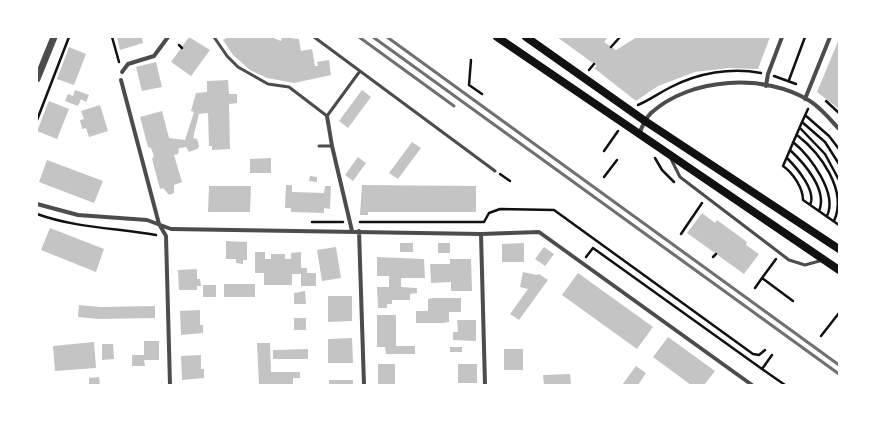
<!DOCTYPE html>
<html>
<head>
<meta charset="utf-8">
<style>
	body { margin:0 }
	#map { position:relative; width:876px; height:422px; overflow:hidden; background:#fff; font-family:"Noto Serif",serif }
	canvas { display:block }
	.frame { position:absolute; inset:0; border:38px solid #fff; pointer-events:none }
</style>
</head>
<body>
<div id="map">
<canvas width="876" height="422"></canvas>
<div class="frame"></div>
</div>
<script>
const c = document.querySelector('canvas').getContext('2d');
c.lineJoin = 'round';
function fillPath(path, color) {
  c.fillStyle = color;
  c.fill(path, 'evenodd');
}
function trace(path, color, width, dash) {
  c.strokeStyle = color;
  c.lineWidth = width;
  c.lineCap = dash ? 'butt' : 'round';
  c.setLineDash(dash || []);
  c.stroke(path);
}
const building = new Path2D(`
	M117 37H142L143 43 120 50Z
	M189 37 210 50 191 76 171 62Z
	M228 37H271L281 41 282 37 299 39 301 51 312 49 315 66H318L317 62 329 60 331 75 294 83 267 78 250 70 233 55 223 40Z
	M557 37H605L607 38 604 42 616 50 637 37H770L758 69 729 68 695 72 658 86 636 101 594 68 597 66Z
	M839 39V109L817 92Z
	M69 47 86 54 74 85 57 79Z
	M156 62 162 87 142 91 136 67Z
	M228 80 229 94H237V103L229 104 230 149 212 150V146H209L208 113 199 114 193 138 197 139 199 146 197 149 189 152 186 147 179 148 178 154 174 155 182 182 174 185V193L169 195 163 188 160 189 152 159 154 156 151 148 148 147 140 117 162 111 169 138 185 140 194 112 191 111 196 93 207 92V81Z
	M75 90 89 95 86 102 81 99 78 106 65 101 68 94 73 96Z
	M362 90 371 97 348 128 339 121Z
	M49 101 69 109 57 139 37 131Z
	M100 105 108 131 89 137 86 128 82 129 80 120 84 119 81 111Z
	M412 142 421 148 398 179 389 173Z
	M358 157 366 163 353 181 345 175Z
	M271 158V173H250V159Z
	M47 160 103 181 94 203 39 182Z
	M310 176 317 177V182L309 181Z
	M286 185H292V192L324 193 325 186H331L330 209 324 208V213L291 212V208H285Z
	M362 185 476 186V212H368V215H360Z
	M209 186H251L250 212H208Z
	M702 213 715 223 717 220 747 242 746 245 759 254 744 274 687 233Z
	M50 228 104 249 96 272 41 250Z
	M226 241 247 242V260H243V264L236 263V259H226Z
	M400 243H413V252H400Z
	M438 243H450V253H438Z
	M524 243V262H502V244Z
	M336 247 341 278 322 281 317 250Z
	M544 247 554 254 545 266 535 259Z
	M255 252H265V259H271V254H285V259H291V253L301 252V268H307V273H316V286H301V274H292V285H264V273H255Z
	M377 257 424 259 425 278H401V287L417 288V293L410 294V300H392V304H387V308H378L377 287H389V276H377Z
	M450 259H471L472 291H451V282L431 283 430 264H450Z
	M197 269V279H200L201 286H197V290H179L178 270Z
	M523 272 537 275 539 274 548 280 519 320 510 314 528 289 520 287Z
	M578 273 653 327 637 349 562 295Z
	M224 284H255V297H224Z
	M203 285H216V297H203Z
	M305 291 306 304H294V293Z
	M328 296H352V321L328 322Z
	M433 298H461V312H449V322L443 323H416V311H428V299Z
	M79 305 100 307 155 306V318L99 319 78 317Z
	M200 310V325H203V333L181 335 180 311Z
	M377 315H396V346H415V354H386L385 347H377Z
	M294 318H306V330H294Z
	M457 320H476V341L453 340V332H458Z
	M668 337 715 371 704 385H691L653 357Z
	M352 338 353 363H328V339Z
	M144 341H159V360H144L145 366H132V355H144Z
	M94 342 96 368 55 371 53 346Z
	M257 343H270L271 372H300V378H293V385H259Z
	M102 344H113L114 359 102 360Z
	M450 347H462V352H450Z
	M308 349V359H273V350Z
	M504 349H523V370H504Z
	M201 355V369H204V378L182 380 181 356Z
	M378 364H395V385H378Z
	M458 364H477V383H458Z
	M636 366 646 373 638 385H622Z
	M570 374 571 384 544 385 543 375Z
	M99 377 100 385H89V378Z
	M329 380H353V385H329Z`);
const path = new Path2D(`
	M112 37 119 62
	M179 45 182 48
	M611 47 620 37
	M471 60 469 85 482 94
	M589 70 594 64
	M774 76 796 84
	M789 80 805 37
	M826 101 839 113
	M638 105C650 100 659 93 671 87 698 73 731 67 761 73
	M808 109 802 122 825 142 839 164
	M805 115 829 136 839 149
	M37 120 69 37
	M802 122 783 166C793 173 803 188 803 200L839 225
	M800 128 825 154 839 180
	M797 135C820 153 848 190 834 221
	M793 142C810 156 838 193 827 216
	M790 150C804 163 828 190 819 211
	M604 151 618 131
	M655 158 662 170 674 182
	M787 158C796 167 817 191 810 205
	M500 174 510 181
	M604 177 617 160
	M37 214C76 228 116 228 156 235
	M312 222H343
	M360 222H484
	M484 222 489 213 500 209 554 210 753 354 759 355 765 350
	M681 234 702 203
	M586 257 593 248 762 369 772 355
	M713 257 716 254
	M762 278 776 259
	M755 288 762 278 793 301
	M821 336 839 313
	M762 369 785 385`);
const service = new Path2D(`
	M214 37 227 56 238 67 268 84 289 87 327 116 360 71
	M314 37 495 171
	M319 146H332
	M671 159 680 177 789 260 805 265 823 260`);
const minor = new Path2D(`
	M122 72 128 64 154 56 168 37
	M121 80 159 224 166 236 170 385
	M766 86 768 74 782 37
	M805 99 830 37
	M327 116 332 146 352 231
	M639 134C642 127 645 119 651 113 691 77 765 73 810 101 821 108 830 119 839 129
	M37 204 78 215 147 220 171 229 481 234 539 232 752 385
	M359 231 364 385
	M481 234 485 385`);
const tertiary = new Path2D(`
	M37 79 54 37`);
const secondary = new Path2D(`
	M497 37 839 270
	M526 37 645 121 839 249`);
const rail = new Path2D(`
	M359 37 454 106
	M373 37 839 374
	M387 37 839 365`);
fillPath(building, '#c4c4c4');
trace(path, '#111', 2.5);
trace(service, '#4c4c4c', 3);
trace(minor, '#4c4c4c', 4);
trace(tertiary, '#4c4c4c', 7);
trace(secondary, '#111', 8);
trace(rail, '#707070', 3);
</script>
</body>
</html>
